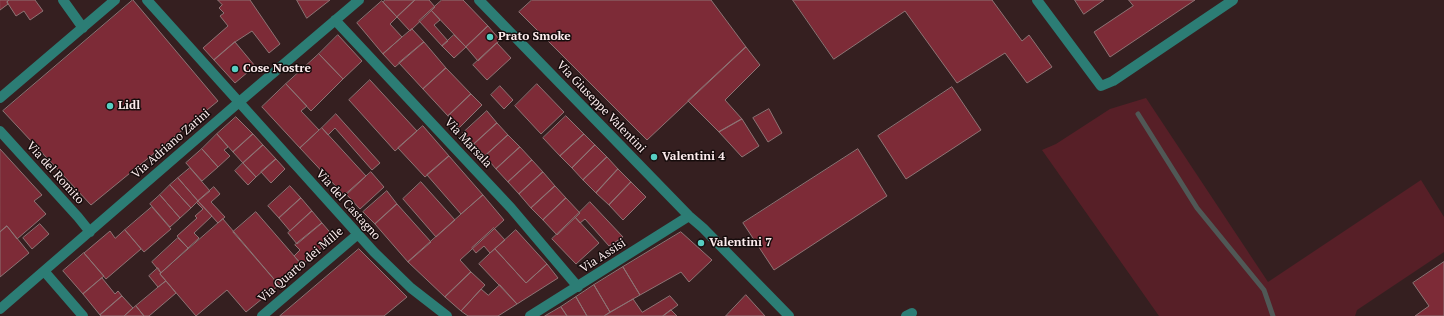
<!DOCTYPE html>
<html>
<head>
<meta charset="utf-8">
<style>
	body { margin:0 }
	canvas { display:block; background:#351f20 }
</style>
</head>
<body>
<canvas width="1444" height="316"></canvas>
<script>
const c = document.querySelector('canvas').getContext('2d');
c.lineJoin = 'round';
function fillPath(path, color) {
  c.fillStyle = color;
  c.fill(path, 'evenodd');
}
function trace(path, color, width, dash) {
  c.strokeStyle = color;
  c.lineWidth = width;
  c.lineCap = dash ? 'butt' : 'round';
  c.setLineDash(dash || []);
  c.stroke(path);
}
function drawText(font, color, halo, rows, align = 'center') {
  c.font = font + ' "PT Serif",serif';
  c.lineWidth = 3;
  c.setLineDash([]);
  c.textBaseline = 'middle';
  c.strokeStyle = halo;
  c.fillStyle = color;
  for (const [text, x, y, turn = 0] of rows) {
    c.save();
    c.translate(x, y);
    c.rotate((+turn || 0) * Math.PI / 180);
    c.textAlign = isNaN(turn) ? turn : align;
    if (halo) c.strokeText(text, 0, 0);
    c.fillText(text, 0, 0);
    c.restore();
  }
}
const green = new Path2D(`
	M1146 98 1268 282 1421 180 1444 217V252L1357 310 1355 316H1159L1042 150 1056 144 1110 109Z`);
const stream = new Path2D(`
	M1138 114 1197 208 1264 290 1273 316`);
const building = new Path2D(`
	M0 0H9L7 2 8 4 0 10Z
	M9 0H35L43 11 30 20 24 11 16 16 7 2Z
	M133 0 218 101 91 205 3 111Z
	M218 0H250L280 44 269 53 252 31 235 42 214 60 203 48 228 26 220 16 224 13 219 8 222 5Z
	M297 0H330L307 18Z
	M386 0H415L397 17 383 2Z
	M415 0H429L435 7 410 31 397 17Z
	M442 0H463L488 26 466 47 431 10Z
	M532 0H711L746 47 647 140 519 12Z
	M793 0H992L1022 41 1029 35 1052 67 1027 83 1005 53 957 83 905 11 834 59Z
	M1075 0H1104L1084 14Z
	M1129 0H1195L1110 57 1094 32 1133 6Z
	M382 1 397 17 390 24 402 37 383 54 357 23Z
	M431 10 440 20 434 25 448 41 442 46 419 21Z
	M488 26 500 40 478 61 466 47Z
	M412 29 424 42 395 67 383 54Z
	M338 35 362 61 343 79 319 54Z
	M454 35 466 47 454 58 442 46Z
	M235 42 255 66 235 83 214 60Z
	M424 42 446 68 423 89 399 63Z
	M497 43 511 58 487 80 473 65Z
	M746 47 760 65 725 100 742 119 719 132 688 101Z
	M319 54 343 79 311 111 286 84Z
	M446 68 471 94 448 116 423 89Z
	M370 80 417 131 395 151 349 100Z
	M286 84 307 106 301 111 319 130 300 148 262 107Z
	M537 84 564 112 541 134 515 106Z
	M500 86 513 100 504 109 491 95Z
	M952 87 981 130 906 179 878 136Z
	M471 94 482 105 459 128 448 116Z
	M769 109 782 133 768 142 753 118Z
	M487 111 497 123 474 144 463 133Z
	M336 114 380 163 372 170 335 128 328 135 322 128Z
	M566 116 584 134 560 156 543 138Z
	M236 117 253 134 233 152 217 134Z
	M742 119 759 146 742 157 719 132Z
	M497 123 508 135 485 156 474 144Z
	M423 126 449 156 425 177 398 148Z
	M322 128 366 176 345 196 300 148Z
	M217 134 228 147 224 150 230 156 218 167 202 149Z
	M253 134 263 145 243 163 233 152Z
	M584 134 595 145 572 168 560 156Z
	M508 135 520 147 496 169 485 156Z
	M263 145 276 159 256 177 243 163Z
	M595 145 607 157 583 180 572 168Z
	M520 147 532 160 508 182 496 169Z
	M0 149 42 195 34 201 46 214 17 239 7 226 0 232Z
	M202 149 218 167 202 181 186 163Z
	M858 149 887 196 774 270 743 223Z
	M449 156 483 195 461 214 427 175Z
	M607 157 618 169 596 193 583 180Z
	M276 159 285 169 271 183 261 172Z
	M532 160 543 172 519 194 508 182Z
	M243 163 256 177 248 185 235 171Z
	M190 168 210 191 198 201 178 178Z
	M618 169 631 182 609 205 596 193Z
	M371 172 384 187 360 209 346 194Z
	M543 172 555 186 531 208 519 194Z
	M178 178 198 201 191 208 170 185Z
	M421 182 455 220 436 237 403 199Z
	M631 182 646 197 623 220 609 205Z
	M170 185 191 208 180 218 160 195Z
	M290 186 301 198 279 218 268 206Z
	M555 186 566 198 543 220 531 208Z
	M214 187 220 194 211 202 225 217 218 223 198 201Z
	M387 191 397 204 375 224 363 212Z
	M160 195 180 218 170 227 150 204Z
	M483 195 504 220 460 260 471 272 445 297 408 262Z
	M301 198 312 211 290 231 279 218Z
	M566 198 580 213 557 235 543 220Z
	M198 201 212 216 194 233 199 238 188 248 177 236 197 218 195 216 203 209 197 203Z
	M590 202 623 237 609 246 585 219 580 223 575 217Z
	M397 204 431 242 408 262 375 224Z
	M152 207 171 229 144 252 125 230Z
	M312 211 322 223 297 244 288 233Z
	M256 212 302 265 279 285 233 232Z
	M575 217 599 243 576 264 552 239Z
	M223 219 279 285 246 312 227 290 196 316 160 274Z
	M322 223 334 237 302 265 294 256 300 250 295 245Z
	M40 224 49 234 32 249 23 238Z
	M7 226 29 253 0 277V232Z
	M494 228 505 240 490 253 484 246 476 253 472 248Z
	M125 230 141 249 106 279 84 253 110 231 115 238Z
	M516 230 547 264 526 283 495 249Z
	M681 232 712 260 689 282 681 272 640 295 623 267Z
	M178 238 188 248 161 273 152 262Z
	M359 249 407 297 384 316H280Z
	M495 249 526 283 547 264 558 278 517 304 479 264Z
	M84 253 104 276 83 294 63 271Z
	M1444 262V316H1415L1429 306 1413 283Z
	M623 267 640 295 610 312 594 285Z
	M158 268 161 273 160 274 166 281 158 287 149 276Z
	M471 272 485 285 461 311 445 297Z
	M102 278 115 294 118 291 122 296 100 315 83 294Z
	M166 281 176 293 149 316H144L136 306Z
	M500 285 517 304 498 316H468L461 311 481 289 488 295Z
	M594 285 610 312 604 316H587L576 297Z
	M746 295 765 316H726Z
	M122 296 133 308 124 316H101L100 315Z
	M670 296 678 305 663 316H604L633 299 642 312Z
	M576 297 587 316H567L561 307Z
	M136 306 144 316H124L133 308Z
	M561 307 567 316H545Z
	M671 310 677 316H663Z`);
const minor = new Path2D(`
	M63 0 83 28
	M147 0 374 252 411 288 447 316
	M479 0 689 216 703 228 789 316
	M1037 0 1101 86 1113 81 1233 0
	M335 20 511 208 578 287
	M0 98 115 0
	M0 131 78 217 90 232
	M44 271 83 316
	M0 309 238 103 359 0
	M262 316 358 234
	M530 316 689 216
	M906 316 912 313`);
const markers = [
	[490,37,4,"#57cec2"],
	[235,69,4,"#57cec2"],
	[110,106,4,"#57cec2"],
	[654,157,4,"#57cec2"],
	[701,243,4,"#57cec2"]
];
const poiNames = [
	["Prato Smoke",498,37],
	["Cose Nostre",243,69],
	["Lidl",118,106],
	["Valentini 4",662,157],
	["Valentini 7",709,243]
];
const streetNames = [
	["Via Giuseppe Valentini",601,107,46],
	["Via Marsala",468,143,47],
	["Via Adriano Zarini",171,144,-41],
	["Via del Romito",55,173,48],
	["Via del Castagno",348,205,48],
	["Via Assisi",603,256,-33],
	["Via Quarto dei Mille",301,265,-41]
];
fillPath(green, '#571f27');
trace(stream, '#505856', 5);
fillPath(building, '#7d2b37');
trace(building, '#8e7374', 1);
trace(minor, '#2c7d75', 10);
for (const [x, y, r, color] of markers) {
  const dot = new Path2D();
  dot.arc(x, y, r, 0, 2 * Math.PI);
  c.fillStyle = color;
  c.fill(dot);
  trace(dot, '#160c0c', 1.5);
}
drawText('bold 12px', '#fceced', '#160c0c', poiNames, 'left');
drawText('12px', '#fceced', '#160c0c', streetNames);
</script>
</body>
</html>
